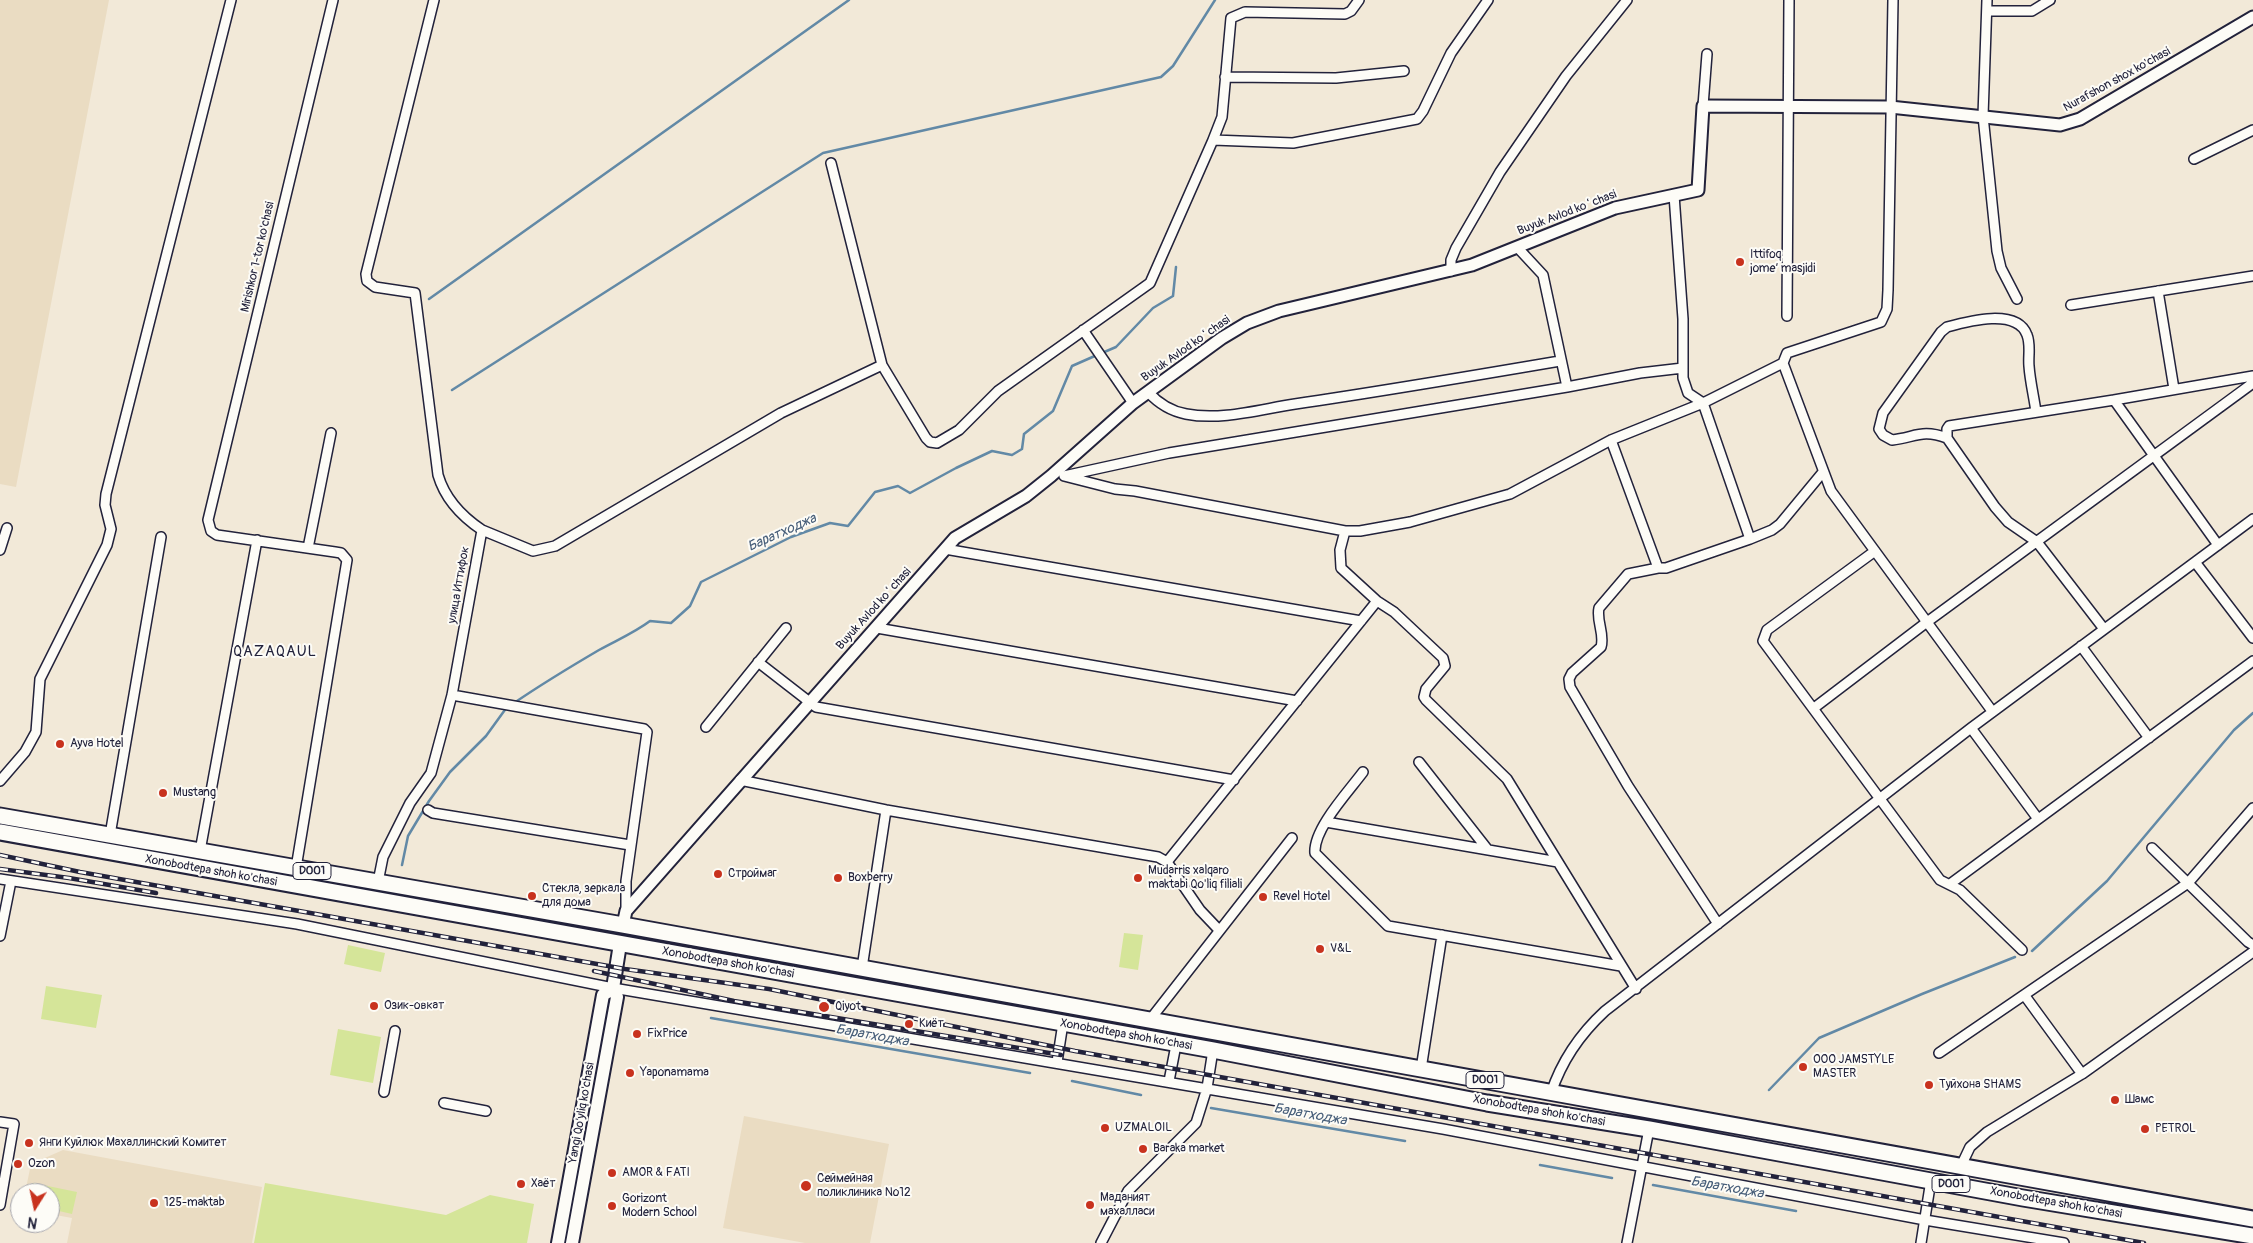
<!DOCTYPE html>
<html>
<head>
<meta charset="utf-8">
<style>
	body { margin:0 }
	#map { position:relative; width:2253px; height:1243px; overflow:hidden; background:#f2e9d8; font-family:Pangolin,sans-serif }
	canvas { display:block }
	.north { position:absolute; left:10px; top:1183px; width:50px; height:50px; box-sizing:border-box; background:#fdfcf7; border:1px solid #a5a5ac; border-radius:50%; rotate:190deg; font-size:14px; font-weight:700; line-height:20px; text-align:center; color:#22223b }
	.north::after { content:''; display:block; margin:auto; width:18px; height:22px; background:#c8321e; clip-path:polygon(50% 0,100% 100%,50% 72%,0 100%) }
</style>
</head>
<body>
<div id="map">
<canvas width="2253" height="1243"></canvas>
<div class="north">N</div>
</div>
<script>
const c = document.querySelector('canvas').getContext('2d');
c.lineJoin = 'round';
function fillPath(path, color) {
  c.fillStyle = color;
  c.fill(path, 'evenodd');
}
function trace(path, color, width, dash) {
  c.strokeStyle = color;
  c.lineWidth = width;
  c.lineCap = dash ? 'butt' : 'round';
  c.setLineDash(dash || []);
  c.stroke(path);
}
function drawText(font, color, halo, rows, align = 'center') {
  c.font = font + ' Pangolin,sans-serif';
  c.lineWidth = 4;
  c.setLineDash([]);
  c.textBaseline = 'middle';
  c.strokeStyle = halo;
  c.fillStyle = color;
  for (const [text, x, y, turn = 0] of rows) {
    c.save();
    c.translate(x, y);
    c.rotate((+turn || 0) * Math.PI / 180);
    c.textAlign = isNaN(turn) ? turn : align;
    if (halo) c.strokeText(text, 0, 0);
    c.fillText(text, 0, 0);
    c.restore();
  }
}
const built = new Path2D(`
	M0 0H109L16 487 0 484Z
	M744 1116 889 1144 870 1243H805L723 1228Z
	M63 1150 262 1187 252 1243H67L72 1218 50 1214V1193H25L31 1164Z`);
const green = new Path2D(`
	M1124 933 1143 935 1138 970 1119 967Z
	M348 945 385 953 381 972 344 964Z
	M46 986 102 995 96 1028 41 1019Z
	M338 1029 381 1037 373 1083 330 1075Z
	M33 1183 77 1192 72 1214 50 1209V1193H31Z
	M265 1183 446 1215 490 1195 534 1204 527 1243H254Z`);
const stream = new Path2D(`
	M429 299 849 0
	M1102 353 1116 347 1153 308 1173 296 1176 267
	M452 390 823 153 1161 77 1173 66 1215 0
	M514 703C542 684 570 667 599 650 617 640 634 633 650 621L671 623 690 606 701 582 791 537 830 523 848 526 875 492 898 486 910 493 956 468 992 451 1012 455 1022 449 1024 434 1053 411 1072 366 1097 355
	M402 865 408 836 429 801 450 772 486 736 507 707
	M2032 951 2107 881 2234 730 2253 713
	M711 1018 1030 1073
	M1072 1081 1141 1095
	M1769 1090 1819 1038 1922 994 2015 957
	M1211 1108 1405 1141
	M1540 1165 1612 1178
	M1653 1185 1796 1211`);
const minor = new Path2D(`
	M1987 0 1983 116 1997 251 2001 268 2017 299
	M1987 11H2032L2050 0
	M1225 77 1336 78 1404 71
	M1703 106 1707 54
	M1213 140 1222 117 1231 18 1245 12 1345 14 1351 11 1359 0
	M2194 159 2253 130
	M831 163 882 365 926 438 930 442 937 443 959 430 998 391 1150 283 1213 140 1293 143 1417 119 1423 111 1451 53 1488 0
	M1674 195 1683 319V378L1688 393 1703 403 1750 539 1666 568H1658L1628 574 1599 608C1596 621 1605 634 1601 647L1572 673 1569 679 1570 687 1628 786 1718 924
	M1517 247 1543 275 1567 387 1640 373 1683 368
	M1451 271V260L1456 248 1500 172 1566 76 1627 0
	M2158 291 2174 389
	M2071 305 2253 276
	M1787 316 1789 0
	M1083 330 1133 403
	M1783 363 1831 491 1992 711
	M1148 392C1159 404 1170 411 1186 414 1221 421 1261 409 1295 404 1384 391 1472 376 1560 361
	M2114 400 2253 376
	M1947 438C1922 429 1916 437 1892 440L1883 435 1879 429 1883 413 1941 332 1947 327C1969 321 2017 308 2027 335 2031 345 2028 356 2029 366 2030 381 2034 397 2036 412
	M1611 440 1658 568
	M1064 476 1115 489 1135 491 1345 531H1360L1410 522 1510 494 1611 440 1703 403 1783 363 1787 353 1881 322 1887 309 1888 290 1893 0
	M1064 476 1169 453 1567 387
	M482 530 533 551 555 546 781 413 882 365
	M1345 531 1340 550 1341 568 1377 601 1394 612 1443 658 1445 666 1426 689 1424 697 1426 700 1507 779 1636 989
	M1750 539 1772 530 1780 524 1823 472
	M308 548 331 433
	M945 549 1361 621
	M0 550 7 528
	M1875 551 1767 630 1763 641 1940 880 1960 890 2022 950
	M2195 562 2253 638
	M877 628 1297 701
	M2104 629 2037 542 2008 522 1995 507 1947 438V429L1949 426 2114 400 2218 545
	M2081 646 2149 738
	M758 662 816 707 1234 780
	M452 695 644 729 647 732 626 881V911
	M1814 708 1927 622 2253 383
	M706 727 786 628
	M1971 728 2038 819
	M1419 762 1488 850
	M1363 772C1349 791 1313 829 1315 853L1388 926 1621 966
	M740 780 886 810 1158 857 1167 862 1200 910 1219 930
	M0 781 25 752 36 732 40 679 107 545 111 529 105 505 106 494 231 0
	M428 810 433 813 630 845
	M1326 822 1558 862
	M110 835 161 537
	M2152 848 2248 942 2253 945
	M200 851 257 540
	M1167 862 1377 601
	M296 868 347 560 341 553 335 552 217 535 211 531 208 520 333 0
	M0 879 297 924 613 988 1443 1129 1925 1220 2064 1243
	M378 882 383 857 410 803 431 773 452 695 482 530C461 516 445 499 438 475L415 293 375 287 367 281 366 274 434 0
	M1950 884 2253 661
	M0 936 11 881
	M862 968 886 810
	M2025 996 2082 1074
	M1149 1021 1292 838
	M1939 1053 2188 883 2253 808
	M1057 1062 1063 1023
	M1421 1069 1442 935
	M1169 1081 1176 1045
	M384 1092 395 1031
	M1551 1093C1562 1060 1580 1034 1605 1011L1971 728 2253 519
	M444 1103 486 1111
	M0 1122 14 1124 0 1205
	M1961 1166 1970 1147 1987 1132 2082 1074 2253 952
	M1101 1243 1128 1191 1196 1123 1207 1088 1213 1050
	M1627 1243 1649 1129
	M1921 1243 1931 1180`);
const tertiary = new Path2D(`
	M623 925 626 911 955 538 1026 496 1051 476 1133 403 1222 338 1247 323 1279 311 1472 265 1615 208 1698 190 1703 106 1890 107 2060 125 2080 119 2253 17`);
const secondary = new Path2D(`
	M558 1243 603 995 613 988
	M572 1243 617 997 613 988 620 944`);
const trunk = new Path2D(`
	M0 816 623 925 2253 1219
	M0 832 1213 1050 1487 1103 1649 1129 2023 1198 2253 1236`);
const rail = new Path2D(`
	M0 855 80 872 625 969 769 989 1075 1051 2144 1243
	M0 869 69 878 156 893
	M594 971 734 1001 1061 1055`);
const markers = [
	[1740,262,5,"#c8321e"],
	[60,744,5,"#c8321e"],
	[163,793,5,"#c8321e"],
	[718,874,5,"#c8321e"],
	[838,878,5,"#c8321e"],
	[1138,878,5,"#c8321e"],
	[532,896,5,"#c8321e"],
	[1263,897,5,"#c8321e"],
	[1320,949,5,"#c8321e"],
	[374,1006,5,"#c8321e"],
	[824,1007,6,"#c8321e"],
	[909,1024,5,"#c8321e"],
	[637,1034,5,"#c8321e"],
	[1803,1067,5,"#c8321e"],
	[630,1073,5,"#c8321e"],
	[1929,1085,5,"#c8321e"],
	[2115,1100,5,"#c8321e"],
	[1105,1128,5,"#c8321e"],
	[2145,1129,5,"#c8321e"],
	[29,1143,5,"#c8321e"],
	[1143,1149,5,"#c8321e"],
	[18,1164,5,"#c8321e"],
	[612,1173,5,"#c8321e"],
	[521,1184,5,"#c8321e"],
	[806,1186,6,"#c8321e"],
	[154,1203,5,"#c8321e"],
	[1090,1205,5,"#c8321e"],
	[612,1206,5,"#c8321e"]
];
const shields = [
	[312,871,38],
	[1485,1080,38],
	[1951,1184,38]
];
const shieldNames = [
	["D001",312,871],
	["D001",1485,1080],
	["D001",1951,1184]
];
const streetNames = [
	["Nurafshon shox ko'chasi",2117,80,-29],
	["Buyuk Avlod koʻchasi",1567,213,-21],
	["Mirishkor 1-tor ko'chasi",258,257,-77],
	["Buyuk Avlod koʻchasi",1186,349,-35],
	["улица Иттифок",459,585,-80],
	["Buyuk Avlod koʻchasi",874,609,-48],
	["Xonobodtepa shoh ko'chasi",211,871,10],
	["Xonobodtepa shoh ko'chasi",728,963,10],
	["Xonobodtepa shoh ko'chasi",1126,1035,10],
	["Xonobodtepa shoh ko'chasi",1539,1111,10],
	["Yangi Qo'yliq ko'chasi",582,1113,-80],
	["Xonobodtepa shoh ko'chasi",2056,1203,10]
];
const poiNames = [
	["Ittifoq",1750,255],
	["jome’ masjidi",1750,269],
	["Ayva Hotel",70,744],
	["Mustang",173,793],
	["Mudarris xalqaro",1148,871],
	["maktabi Qo'liq filiali",1148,885],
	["Строймаг",728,874],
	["Boxberry",848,878],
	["Стекла, зеркала",542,889],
	["для дома",542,903],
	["Revel Hotel",1273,897],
	["V&L",1330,949],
	["Озик-овкат",384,1006],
	["Qiyot",835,1007],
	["Киёт",919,1024],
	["FixPrice",647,1034],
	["OOO JAMSTYLE",1813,1060],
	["MASTER",1813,1074],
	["Yaponamama",640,1073],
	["Туйхона SHAMS",1939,1085],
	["Шамс",2125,1100],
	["UZMALOIL",1115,1128],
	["PETROL",2155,1129],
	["Янги Куйлюк Махаллинский Комитет",39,1143],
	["Baraka market",1153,1149],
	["Ozon",28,1164],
	["AMOR & FATI",622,1173],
	["Сеймейная",817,1179],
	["поликлиника №12",817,1193],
	["Хаёт",531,1184],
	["Маданият",1100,1198],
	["махалласи",1100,1212],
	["Gorizont",622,1199],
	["Modern School",622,1213],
	["125-maktab",164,1203]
];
const waterNames = [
	["Баратходжа",782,533,-24],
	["Баратходжа",872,1036,10],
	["Баратходжа",1310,1115,10],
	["Баратходжа",1727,1188,10]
];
const quarterNames = [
	["QAZAQAUL",275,652]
];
fillPath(built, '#eadcc2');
fillPath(green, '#d5e599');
trace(stream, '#6289a6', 2.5);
trace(minor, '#22223b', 12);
trace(tertiary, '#22223b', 15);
trace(secondary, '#22223b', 16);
trace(trunk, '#22223b', 19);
trace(minor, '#fdfcf7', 9);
trace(tertiary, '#fdfcf7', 11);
trace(secondary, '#fdfcf7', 12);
trace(trunk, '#fdfcf7', 15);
trace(rail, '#22223b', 4.5);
trace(rail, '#fdfcf7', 2.5, [8]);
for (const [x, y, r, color] of markers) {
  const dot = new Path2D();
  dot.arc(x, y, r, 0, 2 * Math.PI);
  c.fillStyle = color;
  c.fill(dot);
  trace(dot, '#fdfcf7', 2);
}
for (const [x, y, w] of shields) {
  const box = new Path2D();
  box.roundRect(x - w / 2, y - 8.5, w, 17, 4);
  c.fillStyle = '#fdfcf7';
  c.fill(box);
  trace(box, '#22223b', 1);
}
drawText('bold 11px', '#22223b', null, shieldNames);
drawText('12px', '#22223b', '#fdfcf7', streetNames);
drawText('12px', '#22223b', '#fdfcf7', poiNames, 'left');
drawText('italic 14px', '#475e79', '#fdfcf7', waterNames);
c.letterSpacing = '1px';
drawText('15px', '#22223b', '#fdfcf7', quarterNames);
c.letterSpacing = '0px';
</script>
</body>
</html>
